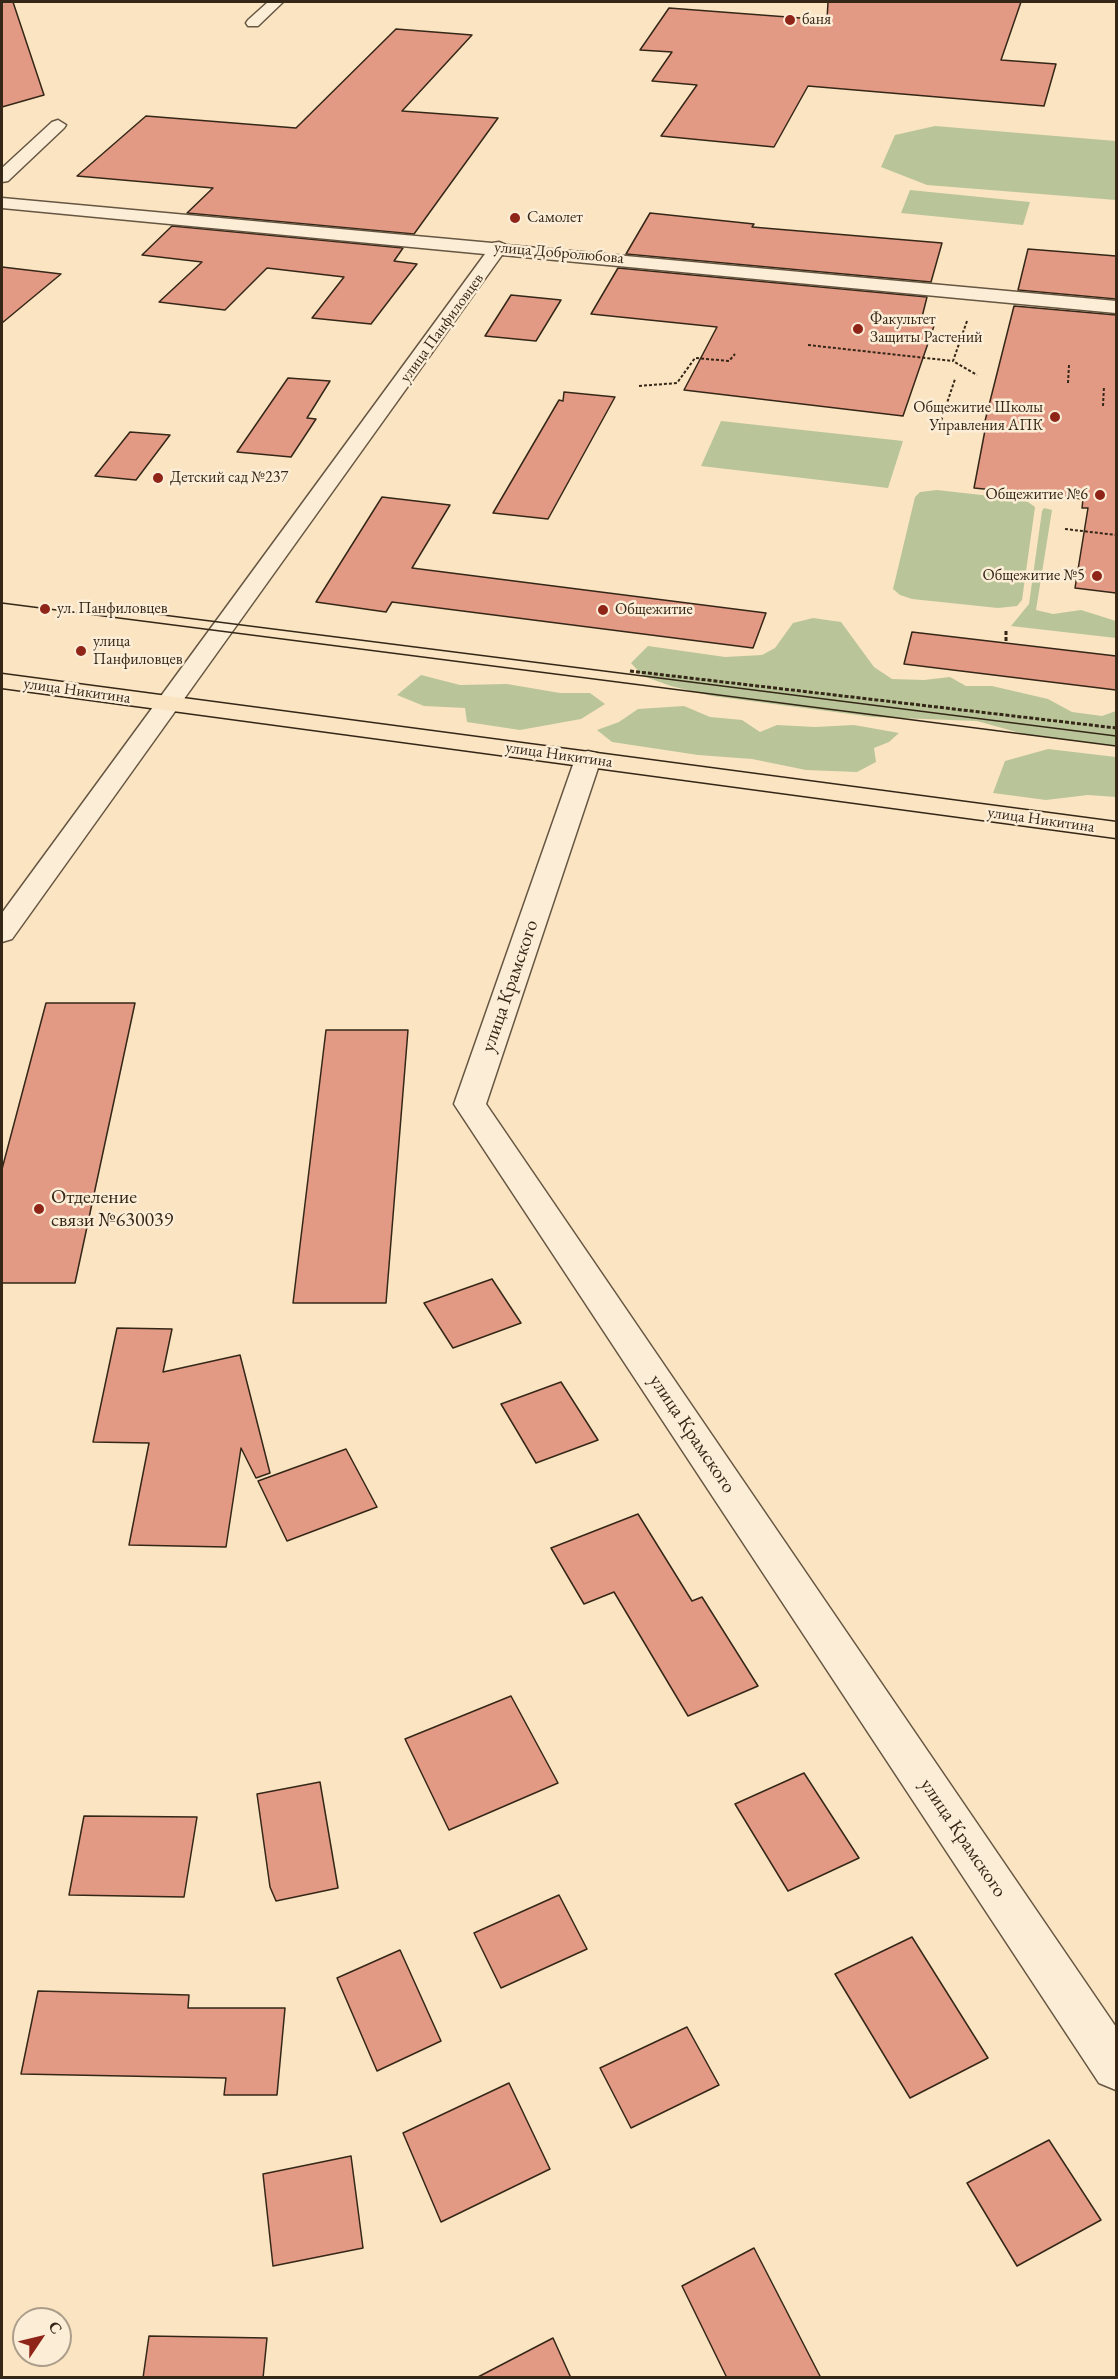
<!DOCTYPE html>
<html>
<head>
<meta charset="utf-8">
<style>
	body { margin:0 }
	#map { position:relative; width:1118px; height:2379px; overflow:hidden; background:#fbe4c2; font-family:"EB Garamond",serif }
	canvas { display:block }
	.frame { position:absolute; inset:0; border:3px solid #352717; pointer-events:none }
	.north { position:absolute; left:12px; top:2307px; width:60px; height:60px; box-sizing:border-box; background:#fcedd7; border:2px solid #ac9e8a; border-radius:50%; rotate:55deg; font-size:16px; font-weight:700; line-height:24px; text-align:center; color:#352717 }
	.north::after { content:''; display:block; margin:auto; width:21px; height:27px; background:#8f2418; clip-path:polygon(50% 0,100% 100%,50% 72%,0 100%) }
</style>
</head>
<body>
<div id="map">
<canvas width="1118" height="2379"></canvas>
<div class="frame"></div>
<div class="north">С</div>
</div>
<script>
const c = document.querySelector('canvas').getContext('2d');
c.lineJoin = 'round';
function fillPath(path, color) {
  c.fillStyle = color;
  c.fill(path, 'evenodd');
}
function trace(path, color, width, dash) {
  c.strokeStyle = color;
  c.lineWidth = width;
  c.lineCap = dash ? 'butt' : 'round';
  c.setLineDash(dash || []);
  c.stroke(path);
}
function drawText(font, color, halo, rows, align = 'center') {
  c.font = font + ' "EB Garamond",serif';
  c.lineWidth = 5;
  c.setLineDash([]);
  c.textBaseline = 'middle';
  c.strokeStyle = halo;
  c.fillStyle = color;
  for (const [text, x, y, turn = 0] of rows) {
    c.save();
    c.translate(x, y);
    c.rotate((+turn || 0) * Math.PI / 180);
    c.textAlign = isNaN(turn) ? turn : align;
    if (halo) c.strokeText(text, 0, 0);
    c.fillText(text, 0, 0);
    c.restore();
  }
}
const green = new Path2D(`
	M935 126 1116 141V200L927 185 881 167 895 135Z
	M910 190 1030 202 1023 225 901 213Z
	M721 421 903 441 888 488 701 466Z
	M937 490 1017 499 1028 502 1035 507 1022 600 1017 606 998 608 912 599 900 595 893 589 915 497 920 492Z
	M1044 508 1052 510 1036 610 1053 614 1081 610 1116 621V638L1011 626 1029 604 1042 511Z
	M813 618 841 622 874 667 892 679 924 680 950 677 966 686H992L1048 699 1072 712 1102 716 1116 711V746L1027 735 977 721 873 717 712 696 671 686 643 676 631 663 648 646 725 657 762 655 775 648 793 623Z
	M421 675 460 685 507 684 560 693H590L605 704 581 719 520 730 467 722 465 708 424 706 397 695Z
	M684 706 710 717 742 720 760 732 777 725 815 727 854 725 899 733 889 742 874 748 876 762 857 772 806 770 752 759 698 755 612 742 597 730 619 722 638 709Z
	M1048 749 1116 757V797L1088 795 1046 800 993 793 1005 761Z`);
const building = new Path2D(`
	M2 2H13L44 95 2 107Z
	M828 2H1021L1001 60 1056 64 1044 106 808 86 774 147 661 136 697 85 652 81 672 52 640 50 669 8 827 20Z
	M396 29 472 35 402 111 498 118 414 234 187 213 213 188 77 176 146 116 296 128Z
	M650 213 754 224 752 227 942 243 931 282 626 254Z
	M172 226 403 248 394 261 417 264 371 324 312 318 344 277 267 268 225 310 159 302 202 262 142 255Z
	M1028 249 1116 256V299L1018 290Z
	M2 267 61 274 2 323Z
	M618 268 927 297 921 321 935 323 903 416 684 390 717 327 591 314Z
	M511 295 561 300 536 341 485 336Z
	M1014 306 1116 315V593L1075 588 1088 508H1082L1083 499 974 488 986 425H984Z
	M288 378 330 381 307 418 316 419 291 457 237 452Z
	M564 392 615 397 548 519 493 513 559 400 563 401Z
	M130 432 170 435 136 480 95 476Z
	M382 497 450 505 412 568 766 613 753 648 392 602 386 612 316 602Z
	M912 632 1116 656V690L904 664Z
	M46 1003H135L75 1283H2V1169Z
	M326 1030H408L386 1303H293Z
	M492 1279 521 1323 453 1348 424 1303Z
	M117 1328 172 1329 163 1372 240 1355 270 1473 256 1478 241 1448 226 1547 129 1545 149 1443 93 1442Z
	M561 1382 598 1440 536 1463 501 1404Z
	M346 1449 377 1507 287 1541 258 1481Z
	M638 1514 692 1601 702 1597 758 1686 688 1716 614 1592 584 1604 551 1548Z
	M511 1696 558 1783 449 1830 405 1739Z
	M804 1773 859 1858 788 1891 735 1804Z
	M320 1782 338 1888 276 1901 270 1887 257 1794Z
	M84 1816 197 1817 184 1897 69 1895Z
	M559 1895 587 1949 501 1988 474 1933Z
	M912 1937 988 2058 910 2098 835 1974Z
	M400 1950 441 2041 377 2071 337 1978Z
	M38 1991 189 1995 188 2008H285L277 2095H224L226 2078 21 2074Z
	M687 2027 719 2085 631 2128 600 2068Z
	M509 2083 550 2169 441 2222 403 2133Z
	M1049 2140 1101 2220 1017 2266 967 2183Z
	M351 2156 363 2248 273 2266 263 2174Z
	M754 2248 821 2378H727L682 2286Z
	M149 2336 267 2338 263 2378H143Z
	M553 2338 571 2378H476Z`);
const pathFar1 = new Path2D(`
	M967 321 953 361 977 375
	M808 345 953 361
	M1068 383 1069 365
	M639 386 677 383 695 358 729 361 735 354
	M1103 406 1104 386
	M938 430 955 379
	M1065 529 1116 535`);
const path = new Path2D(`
	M1006 631V643
	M630 671 1116 728`);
const minor = new Path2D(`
	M268 2H283L258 26H248L246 23 248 20Z
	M58 120 66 125 64 128 8 181 2 182V168L52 122Z
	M2 198 492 243 499 242 506 245 1116 301V313L502 255 12 939 2 942V913L485 254 2 208Z
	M588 751 597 753 601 759 486 1104 1116 2027V2090L1099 2083 454 1104 575 759 579 753Z`);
const major = new Path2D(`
	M2 674 1116 822V838L2 688Z`);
const tram = new Path2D(`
	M2 603 1116 746
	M108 608 1116 736`);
const markers = [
	[790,20,6,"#8f2418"],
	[515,218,6,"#8f2418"],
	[858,329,6,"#8f2418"],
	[1055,417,6,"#8f2418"],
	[158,478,6,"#8f2418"],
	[1100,495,6,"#8f2418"],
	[1097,576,6,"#8f2418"],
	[45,609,6,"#8f2418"],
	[603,610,6,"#8f2418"],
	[81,651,6,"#8f2418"],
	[39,1209,6,"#8f2418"]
];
const farPoinames = [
	["баня",802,20],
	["Самолет",527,218],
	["Факультет",870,320],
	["Защиты Растений",870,338],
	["Общежитие Школы",1043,408,"right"],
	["Управления АПК",1043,426,"right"],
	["Детский сад №237",170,478],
	["Общежитие №6",1088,495,"right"],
	["Общежитие №5",1085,576,"right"],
	["ул. Панфиловцев",57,609],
	["Общежитие",615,610],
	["улица",93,642],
	["Панфиловцев",93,660]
];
const farStreetnames = [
	["улица Добролюбова",559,253,5],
	["улица Панфиловцев",442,328,-54],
	["улица Никитина",77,691,8],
	["улица Никитина",559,755,8],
	["улица Никитина",1041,820,8]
];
const streetNames = [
	["улица Крамского",510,986,-71],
	["улица Крамского",692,1434,56],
	["улица Крамского",963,1838,56]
];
const poiNames = [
	["Отделение",51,1198],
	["связи №630039",51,1221]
];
fillPath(green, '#b9c598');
fillPath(building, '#e29a85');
trace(building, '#352717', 1.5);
trace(minor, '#665642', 3);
trace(major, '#352717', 3);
trace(pathFar1, '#352717', 2, [3, 2]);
trace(path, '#352717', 3, [4, 2]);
fillPath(minor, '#fcedd7');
fillPath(major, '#fbe4c2');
trace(tram, '#352717', 1.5);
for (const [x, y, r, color] of markers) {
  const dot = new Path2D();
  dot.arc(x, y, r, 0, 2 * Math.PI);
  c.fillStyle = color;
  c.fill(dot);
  trace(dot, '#fcedd7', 2);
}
drawText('16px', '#352717', '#fcedd7', farPoinames, 'left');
drawText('16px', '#352717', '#fcedd7', farStreetnames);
drawText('20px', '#352717', '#fcedd7', streetNames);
drawText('20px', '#352717', '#fcedd7', poiNames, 'left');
</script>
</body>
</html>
